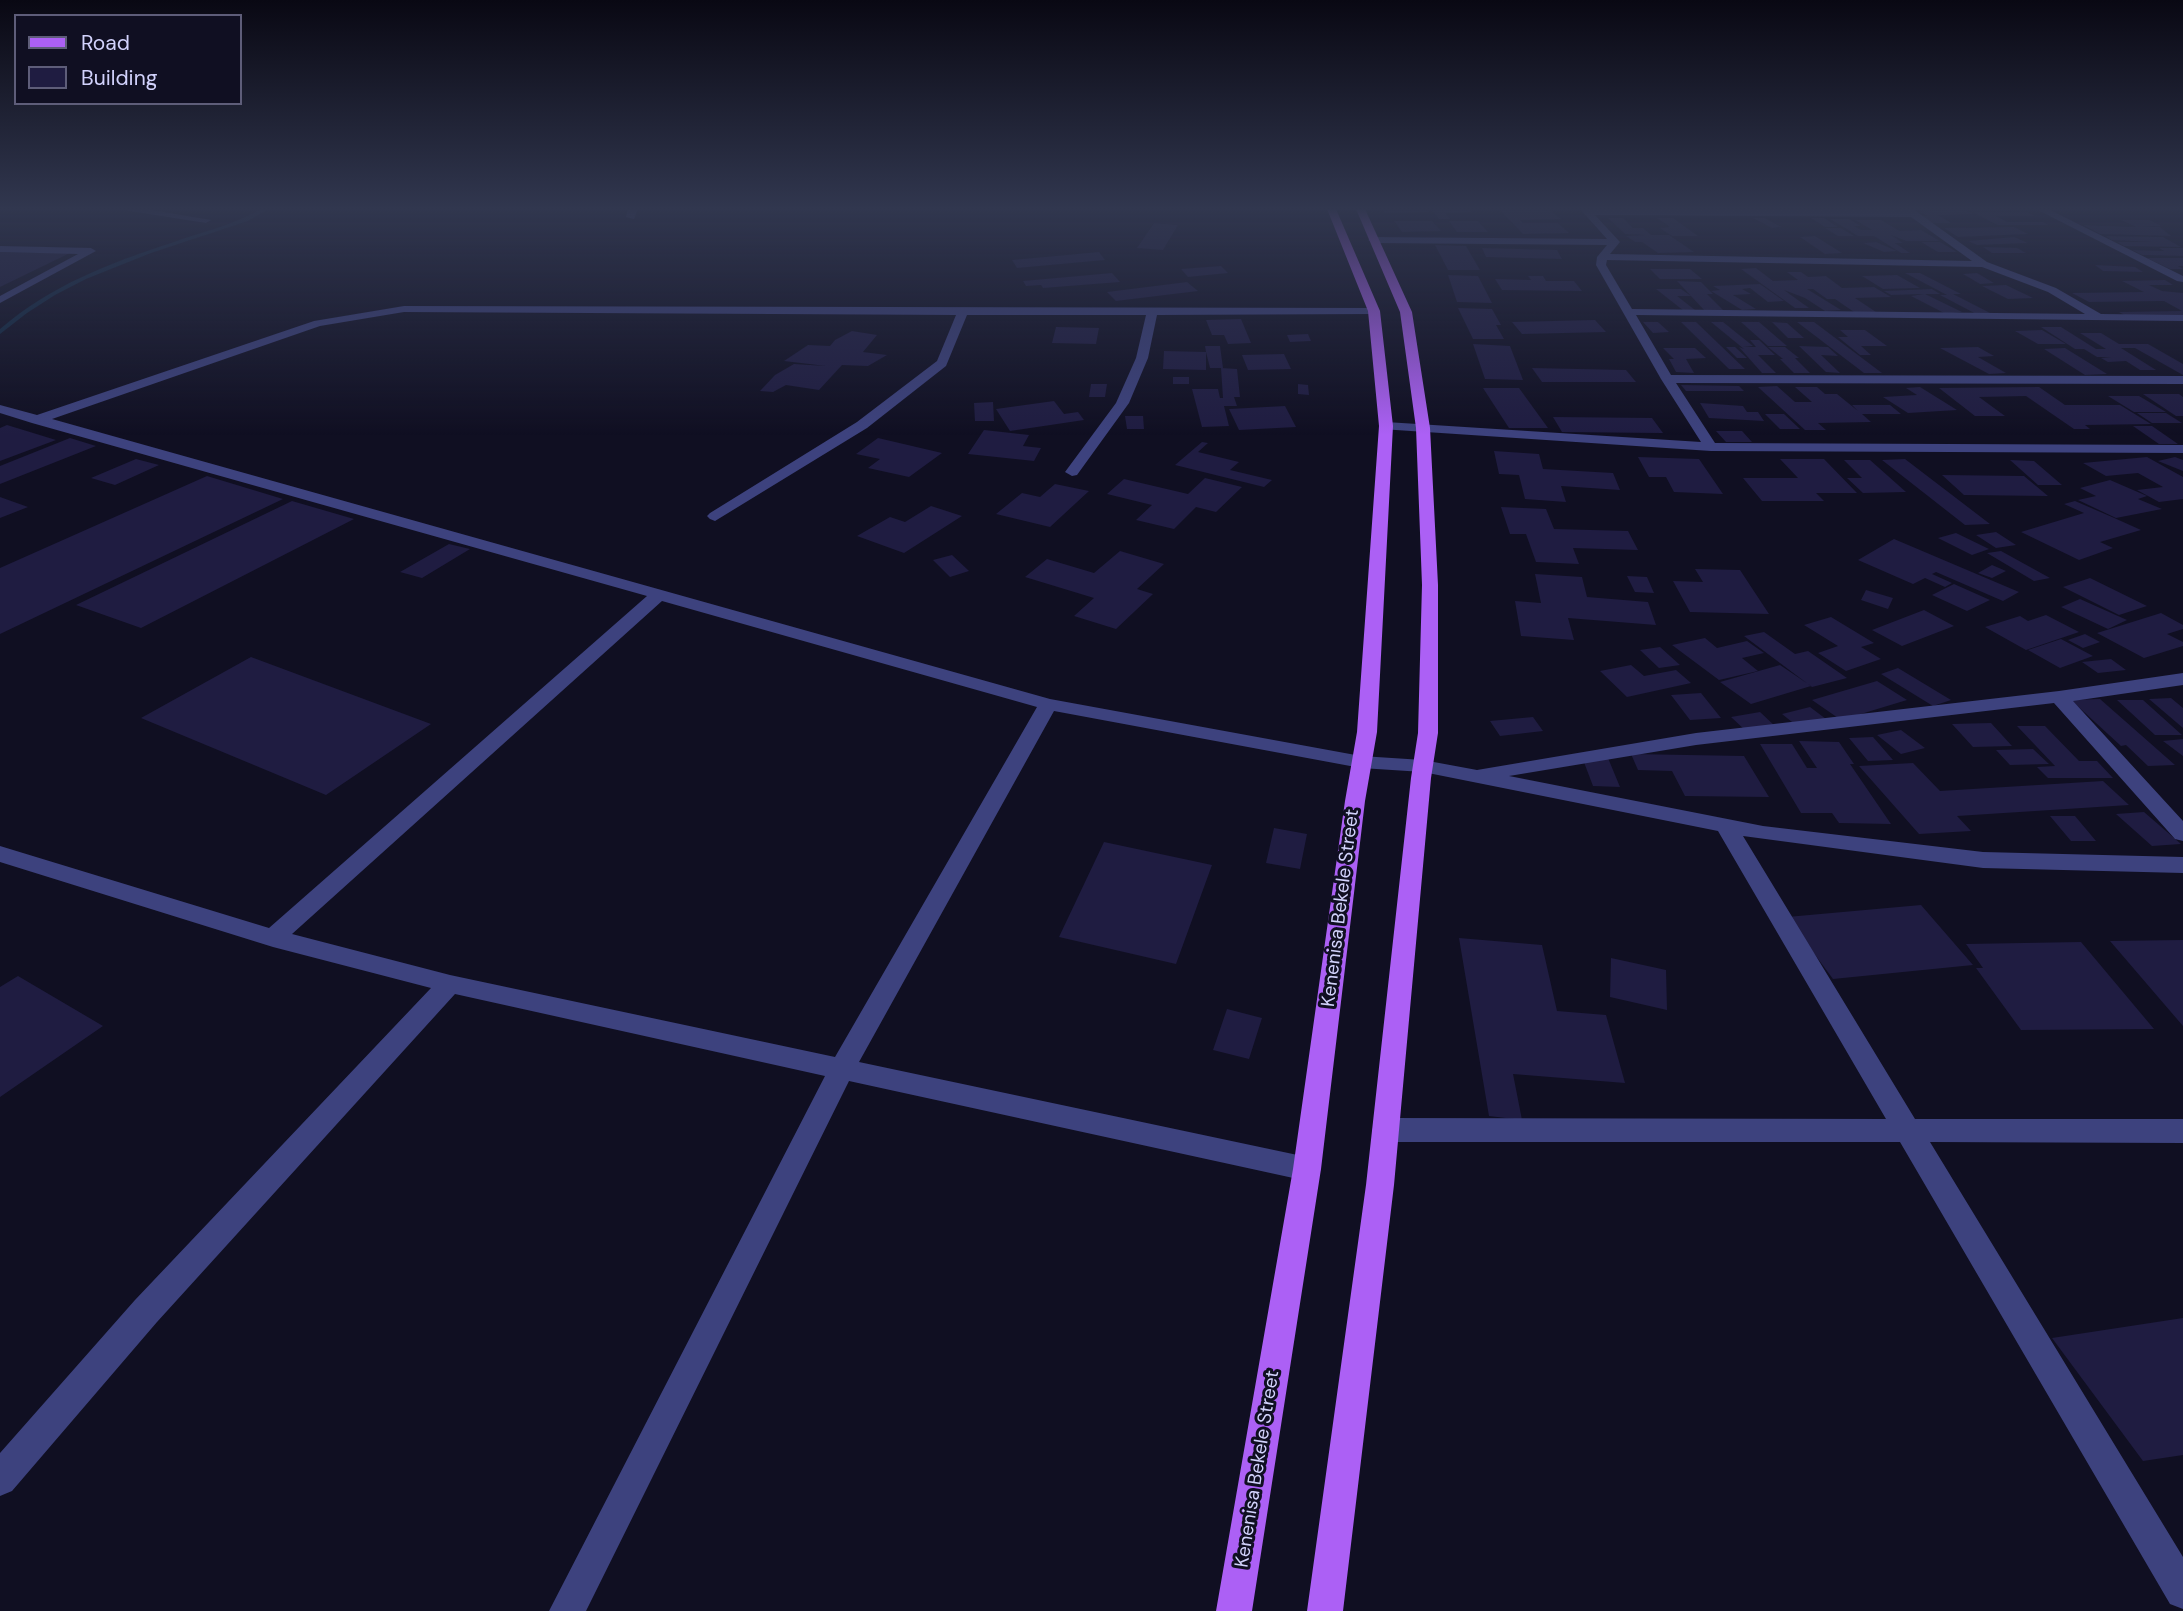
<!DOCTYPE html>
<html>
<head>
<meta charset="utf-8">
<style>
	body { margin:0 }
	#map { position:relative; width:2183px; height:1611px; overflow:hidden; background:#100f22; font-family:"DM Sans",sans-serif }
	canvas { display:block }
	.legend { position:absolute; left:14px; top:14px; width:228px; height:91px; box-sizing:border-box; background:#100f22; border:2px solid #5e5d79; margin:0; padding:9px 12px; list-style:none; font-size:21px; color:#d2d2fc }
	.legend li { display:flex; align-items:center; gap:14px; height:35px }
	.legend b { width:35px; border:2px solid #5e5d79 }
</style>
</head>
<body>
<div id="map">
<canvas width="2183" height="1611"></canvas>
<ul class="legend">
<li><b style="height:9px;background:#ac60f5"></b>Road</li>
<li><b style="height:19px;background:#1f1c41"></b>Building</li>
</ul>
</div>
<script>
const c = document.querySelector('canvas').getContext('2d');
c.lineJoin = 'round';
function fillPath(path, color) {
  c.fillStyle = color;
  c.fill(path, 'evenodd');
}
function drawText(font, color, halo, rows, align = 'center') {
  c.font = font + ' "DM Sans",sans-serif';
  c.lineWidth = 6;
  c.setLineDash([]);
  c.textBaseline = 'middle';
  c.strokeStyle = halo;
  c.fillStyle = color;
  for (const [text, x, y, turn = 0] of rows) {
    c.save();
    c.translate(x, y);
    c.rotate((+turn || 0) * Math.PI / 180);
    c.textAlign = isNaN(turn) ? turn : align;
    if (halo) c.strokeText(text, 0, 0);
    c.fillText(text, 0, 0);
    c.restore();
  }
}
const stream = new Path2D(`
	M261 209H268L248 221 151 253 86 279 55 295 27 313 0 334V329C50 286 109 263 171 243 201 232 233 225 261 209Z
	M2179 209H2183V213Z`);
const building = new Path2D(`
	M1383 209H1427L1429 212 1385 213Z
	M1431 209H1469L1472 212 1445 213 1450 219H1439Z
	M1958 209 1975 214 1938 215 1951 223H1928L1917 215 1928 216 1920 212Z
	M1500 210H1550L1561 219 1520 220 1523 223H1558L1569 233 1523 234Z
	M1973 212H2027L2035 216H1996L2007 222H2043L2049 225H1997Z
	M1608 218H1623L1633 228H1643L1651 235H1669L1694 252 1658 253 1642 242H1635L1626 236 1646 235 1625 234Z
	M1657 218H1673L1698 236H1672L1660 228 1670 227Z
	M1753 218H1764L1782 227 1772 228Z
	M1811 218H1824L1838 227H1825Z
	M1830 219H1849L1861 226H1854L1861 230H1872L1855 220H1881L1900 231 1921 230 1940 241H1906L1891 235 1903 243H1895L1910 253H1901L1874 236H1858Z
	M2121 220H2149L2162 226 2138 227H2160L2171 236 2100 234 2083 225 2136 227Z
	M1394 221H1432L1441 231 1402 232Z
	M1449 221H1478L1488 232H1457Z
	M1154 223 1178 225 1163 250 1137 248Z
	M2014 227 2028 234 1958 237 1944 228Z
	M1825 228H1841L1854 236H1838Z
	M1815 236 1842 253 1825 254 1800 237Z
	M2106 236 2163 237 2181 247 2124 246 2117 242H2152L2111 240Z
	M2014 237 2028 243 1977 245 1968 241Z
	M1876 242 1897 251 1884 252 1863 243Z
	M1921 242H1940L1957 252H1938Z
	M1435 245 1466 246 1480 270H1448Z
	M1983 247 2017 248 2026 253H1992Z
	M1482 248 1557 250 1562 259 1486 257Z
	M2159 248H2183V256L2142 255 2132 250 2164 251Z
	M0 252 70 253 0 287Z
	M1099 252 1105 260 1017 268 1012 260Z
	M2147 258H2183V266H2178L2183 269H2170Z
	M2095 265 2135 267 2143 272 2103 271Z
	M1221 266 1228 273 1188 277 1181 269Z
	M1756 268 1773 281 1798 280 1787 272H1801L1808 277 1826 276 1842 288 1874 287 1891 297 1855 298 1876 312H1854L1835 299H1827L1813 289H1807L1841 310 1825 311 1805 298 1784 290 1809 308H1795L1741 269Z
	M1650 269H1690L1702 279H1660Z
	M1112 273 1120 282 1043 288 1041 285 1026 286 1023 281Z
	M1905 273H1920L1961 294H1953L1994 315 1980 316 1940 295H1947Z
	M1977 273 1994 283 1980 284 1963 274Z
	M1448 275 1478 276 1492 303 1457 302Z
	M1897 275 1920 288 1883 289 1862 276Z
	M1528 276H1543L1546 281H1574L1582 291 1502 290 1495 279 1531 280Z
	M2165 280 2173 285H2149L2162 291 2183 293V317L2130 318 2119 312 2182 311 2164 301 2089 302 2072 293 2144 292 2122 281Z
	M1677 281 1701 282 1713 294H1707L1724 311H1705Z
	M1187 282 1198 291 1116 301 1107 292Z
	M1760 284 1784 301 1768 302 1750 288 1742 289 1751 294 1733 295 1756 309 1742 310 1711 291 1720 290 1713 286Z
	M2006 285 2033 298 2008 299 1982 286Z
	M1656 289H1681L1691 296H1677L1695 310 1684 311Z
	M1932 289 1940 294H1925L1962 312 1946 314 1911 296 1924 294 1891 295 1884 291Z
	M1458 308 1492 309 1501 325H1496L1504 339H1473Z
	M1241 319 1251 343 1228 344 1224 335H1212L1206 320Z
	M1595 320 1606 332 1522 334 1512 322Z
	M1643 322H1658L1669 332 1653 333Z
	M1681 322H1696L1745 369H1729Z
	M1711 322H1723L1753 346 1743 347H1756L1750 340H1759L1775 355H1758L1776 373H1762L1739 347 1744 349Z
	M1741 322H1759L1787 346H1768Z
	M1772 322 1787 323 1804 338H1788Z
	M1797 322H1814L1882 373H1864Z
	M1056 327 1099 328 1096 344 1052 343Z
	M2041 327H2061L2096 349H2106L2080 333H2101L2119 344H2148L2183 364V375L2135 348H2121L2156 370H2140L2126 361 2108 362 2101 358 2111 357H2097L2084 349H2075Z
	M1840 330H1865L1887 346H1861L1871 355H1860L1838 337H1848Z
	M2042 330 2066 344H2038L2015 331Z
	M852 331 877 335 863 352 887 355 868 366 842 365 819 390 786 385 773 392 760 391 775 375 794 364 826 366 784 361 808 345 830 346 835 340Z
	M1308 334 1311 341 1290 342 1287 335Z
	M1473 344 1510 346 1523 380 1485 379Z
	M1205 346H1220L1223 368H1210L1206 352V370L1163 369 1164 351 1206 352Z
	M1799 346 1828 347 1838 356 1821 355 1840 373 1826 372Z
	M1726 347H1735L1747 358H1737Z
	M1768 347H1785L1799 358H1795L1810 373H1794L1780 359H1783Z
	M1978 347 1994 356 1978 357 2006 373 1989 374 1940 348Z
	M1663 348H1695L1706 358 1686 359 1694 373 1676 372 1669 359H1674Z
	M2065 348 2107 374 2085 375 2044 349Z
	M1284 354 1291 369 1248 370 1242 355Z
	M1221 368 1237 369 1240 397H1234L1237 406H1224L1229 426 1202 427 1192 389H1218L1220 398H1223Z
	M1532 368 1626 370 1636 382H1542Z
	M1173 377H1189V384H1173Z
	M1091 384H1107L1105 397H1089Z
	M1298 384 1308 385 1309 395 1298 394Z
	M1681 385 1739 386 1744 391H1686Z
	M1777 386 1795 402H1812L1795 387H1817L1825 394H1837L1858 411 1852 405H1890L1901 414H1862L1871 422 1818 423 1826 430H1805L1758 387Z
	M1920 387 1957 410 1908 413 1883 397 1917 395 1906 388Z
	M2039 387 2065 405H2120L2151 424 2085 425 2090 429H2074L2026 396 1979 397 2005 416H1975L1939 388Z
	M1483 388H1519L1548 428H1509Z
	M2143 394H2179L2183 397V416H2176Z
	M2108 396H2139L2166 412H2134Z
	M1054 401 1064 414 1078 412 1084 420 1010 431 996 409Z
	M993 402 994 421H975L974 403Z
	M1700 403 1743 406 1747 412H1758L1764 421 1709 418Z
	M1285 406 1296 427 1239 430 1229 409Z
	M2137 413H2166L2182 423H2152Z
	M1765 414H1784L1800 429H1780Z
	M1125 416H1143L1144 429H1127Z
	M1553 417 1652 418 1663 433 1562 432Z
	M7 425 56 440 0 461V428Z
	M2133 426H2152L2178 444H2159Z
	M984 430 1029 435 1023 446 1041 448 1034 461 968 454Z
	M1716 431H1742L1752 442H1726Z
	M70 438 96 446 0 484V466Z
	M878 438 942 453 909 477 868 468 880 459 856 454Z
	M1202 442 1208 443 1198 452 1239 462 1230 470 1272 480 1264 487 1175 465Z
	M1494 451 1539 454 1543 469 1613 473 1620 490 1561 486 1566 502 1525 499 1519 475 1499 474Z
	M1638 457 1699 459 1723 494 1674 492 1666 477H1649Z
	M2147 457 2183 477V499L2159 502 2137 490 2163 487 2138 473 2106 476 2083 463Z
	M2175 457 2183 460V471L2158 461Z
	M136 459 159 465 115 485 91 478Z
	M1780 459H1824L1857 493H1816L1824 501H1762L1743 478H1798Z
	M1905 459 1990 524 1965 525 1882 460Z
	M1844 460H1870L1906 492 1863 493 1847 478H1862Z
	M2010 460 2034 461 2062 485H2038Z
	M1942 475 2024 476 2048 496 1964 495Z
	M207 476 283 499 0 634V568Z
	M1205 478 1242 487 1216 512 1196 507 1174 529 1136 520 1152 505 1107 494 1124 479 1188 494Z
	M2110 480 2147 496 2138 499 2162 509 2116 518 2078 500 2096 496 2080 488Z
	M1055 484 1089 491 1050 527 996 514 1022 493 1040 497Z
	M0 497 28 507 0 518Z
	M292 501 354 519 141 628 76 605Z
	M2075 501 2112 517 2141 530 2100 542 2113 548 2079 560 2021 532 2084 513 2064 504Z
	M931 506 962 516 904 553 857 536 890 517 905 522Z
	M1501 507 1546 509 1554 529 1628 531 1638 550 1573 548 1579 564 1536 562 1526 534H1510Z
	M1996 532 2016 545 1996 548 1976 535Z
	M1956 533 1989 549 1972 555 1938 538Z
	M1894 539 2019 592 2003 601 1936 572 1932 574 1952 583 1945 587 1925 578 1913 584 1858 560Z
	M449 544 470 549 422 578 400 572Z
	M1120 551 1164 564 1137 589 1153 594 1116 629 1074 616 1094 598 1025 577 1047 559 1094 573Z
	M2001 551 2050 578 2034 581 1987 553Z
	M952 555 969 571 950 577 933 560Z
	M1992 565 2006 571 1992 578 1978 573Z
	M1695 569 1740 570 1769 614 1690 612 1673 581 1703 582Z
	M1535 574 1582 577 1587 597 1648 602 1656 625 1568 618 1574 640 1521 636 1515 601 1541 603Z
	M1627 576 1647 577 1654 593 1635 592Z
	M2090 578 2147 606 2119 615 2063 587Z
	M1954 584 1990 600 1967 611 1932 595Z
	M1866 590 1893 598 1888 609 1861 600Z
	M2080 599 2118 616 2127 620 2108 629 2061 607Z
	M1924 610 1954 626 1902 646 1872 630Z
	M2161 613 2183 625V629L2167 634 2183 642V646L2144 658 2097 633Z
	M2046 615 2079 632 2026 650 1985 627 2020 616 2028 621Z
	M1831 617 1874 643 1861 647 1881 659 1846 671 1818 653 1838 646 1804 625Z
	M1764 632 1795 654 1808 651 1847 678 1812 687 1744 636Z
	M2085 634 2100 642 2083 648 2068 640Z
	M1705 638 1717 648 1747 641 1764 653 1742 658 1758 671 1719 680 1672 645Z
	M2061 639 2093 656 2060 668 2028 650Z
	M1660 647 1680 665 1659 668 1640 650Z
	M251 657 431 724 326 795 141 718Z
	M2111 659 2126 670 2098 673 2082 662Z
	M1631 665 1644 676 1676 670 1691 683 1627 697 1600 671Z
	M1780 665 1811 686 1751 704 1720 682Z
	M1898 668 1951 700 1933 706 1881 674Z
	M1877 681 1907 700 1841 720 1812 700Z
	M1701 693 1721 718 1690 720 1671 695Z
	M2171 698 2183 708V728L2149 699Z
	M2100 699 2175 765 2148 766 2126 745 2121 746 2071 700Z
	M2117 700H2143L2182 735H2155Z
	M1810 707 1826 719 1797 726 1782 714Z
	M1760 712 1775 726 1746 731 1731 717Z
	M1533 717 1543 731 1500 736 1490 721Z
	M1991 723 2012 746 1973 747 1952 724Z
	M2017 726H2045L2079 761H2097L2113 778H2048L2037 767 2055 766Z
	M1901 730 1925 748 1901 754 1877 735Z
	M1873 737 1893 760 1868 761 1849 738Z
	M2183 739V756L2163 741Z
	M1799 741 1839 742 1854 764H1850L1891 824 1839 823 1832 813H1801L1760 744H1792L1807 768H1817Z
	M2033 749 2049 764 2010 765 1996 750Z
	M1631 754 1744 756 1769 797 1685 796 1672 771 1638 770Z
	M1582 757 1608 758 1620 787 1593 786Z
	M1913 763 1940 791 2103 781 2129 805 1957 816 1971 831 1919 834 1859 766Z
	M2144 812 2181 844 2152 846 2116 814Z
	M2050 816H2075L2096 841H2071Z
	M1274 828 1307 834 1300 869 1266 863Z
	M1104 842 1212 865 1176 964 1059 937Z
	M1921 905 1973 965 1833 979 1787 917Z
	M1459 938 1542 945 1557 1011 1606 1015 1625 1083 1513 1074 1522 1120 1489 1116Z
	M2183 940V1026L2110 941Z
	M2081 942 2154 1029 2021 1030 1976 968H1983L1966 944Z
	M1611 958 1666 970 1667 1010 1610 997Z
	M18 976 103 1026 0 1097V987Z
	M1227 1009 1262 1018 1249 1059 1213 1050Z
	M2183 1318V1455L2143 1461 2052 1338Z`);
const minor = new Path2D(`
	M117 209H146L211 220 206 223Z
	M628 209H638L634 219 626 217Z
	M1580 209H1913L1987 262 2056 288 2101 314 2183 315V321L1636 315 1671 375 2183 376V384L1676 383 1715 443 2183 445V453L1711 451 1381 429 1379 426 1386 422 1701 442 1661 379 1596 265 1597 257 1607 245 1373 243 1368 240 1373 237 1607 239ZM1595 215 1911 217 1972 261 1610 254 1620 242ZM1607 260 1982 267 2048 292 2085 314 1632 309 1606 265Z
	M2036 209H2048L2183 276V282L2177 281Z
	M0 246 91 248 96 251 0 303V296L78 254 0 252Z
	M404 306 1374 308 1380 311 1374 314 1157 315 1148 358 1129 403 1077 475 1072 476 1065 472 1116 403 1136 358 1146 315H967L946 366 867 428 715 521 710 519 707 516 710 513 857 422 937 361 956 315 404 312 320 326 52 419 1050 699 1361 756 1423 760 1477 770 1696 733 2059 691 2183 673V685L2073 701 2183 821V841L2175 839 2054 703 1696 745 1509 776 1763 826 1983 852 2183 857V873L1983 868 1743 836 1915 1119H2183V1143L1930 1142 2183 1557V1609L2170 1604 1900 1142H1386L1376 1138 1372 1130 1376 1122 1386 1118 1886 1119 1718 831 1423 772 1361 768 1054 711 859 1062 1307 1157 1317 1160 1321 1169 1317 1178 1307 1181 849 1081 586 1611H549L825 1076 455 994 157 1322 12 1491 0 1496V1453L135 1300 431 988 273 947 0 862V846L269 928 647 596 32 423 0 413V405L37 415 314 321ZM662 601 1037 707 835 1057 450 975 292 934Z`);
const major = new Path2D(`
	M1327 209H1336L1380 311 1393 426 1377 732 1365 801 1321 1169 1252 1611H1216L1293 1169 1345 801 1357 732 1379 426 1368 311Z
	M1356 209H1365L1412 312 1430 428 1438 585V733L1431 778 1394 1185 1343 1611H1307L1366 1185 1411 778 1418 733 1422 585 1416 428 1400 312Z`);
const streetNames = [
	["Kenenisa Bekele Street",1341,908,-83],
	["Kenenisa Bekele Street",1258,1469,-81]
];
fillPath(stream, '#112a44');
fillPath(building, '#1f1c41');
fillPath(minor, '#3d427e');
fillPath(major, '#ac60f5');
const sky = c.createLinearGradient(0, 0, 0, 435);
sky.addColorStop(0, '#090813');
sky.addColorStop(0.48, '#31374f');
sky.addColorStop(1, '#31374f00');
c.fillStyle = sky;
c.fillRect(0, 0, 2183, 435);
drawText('19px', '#d2d2fc', '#100f22', streetNames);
</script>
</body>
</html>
